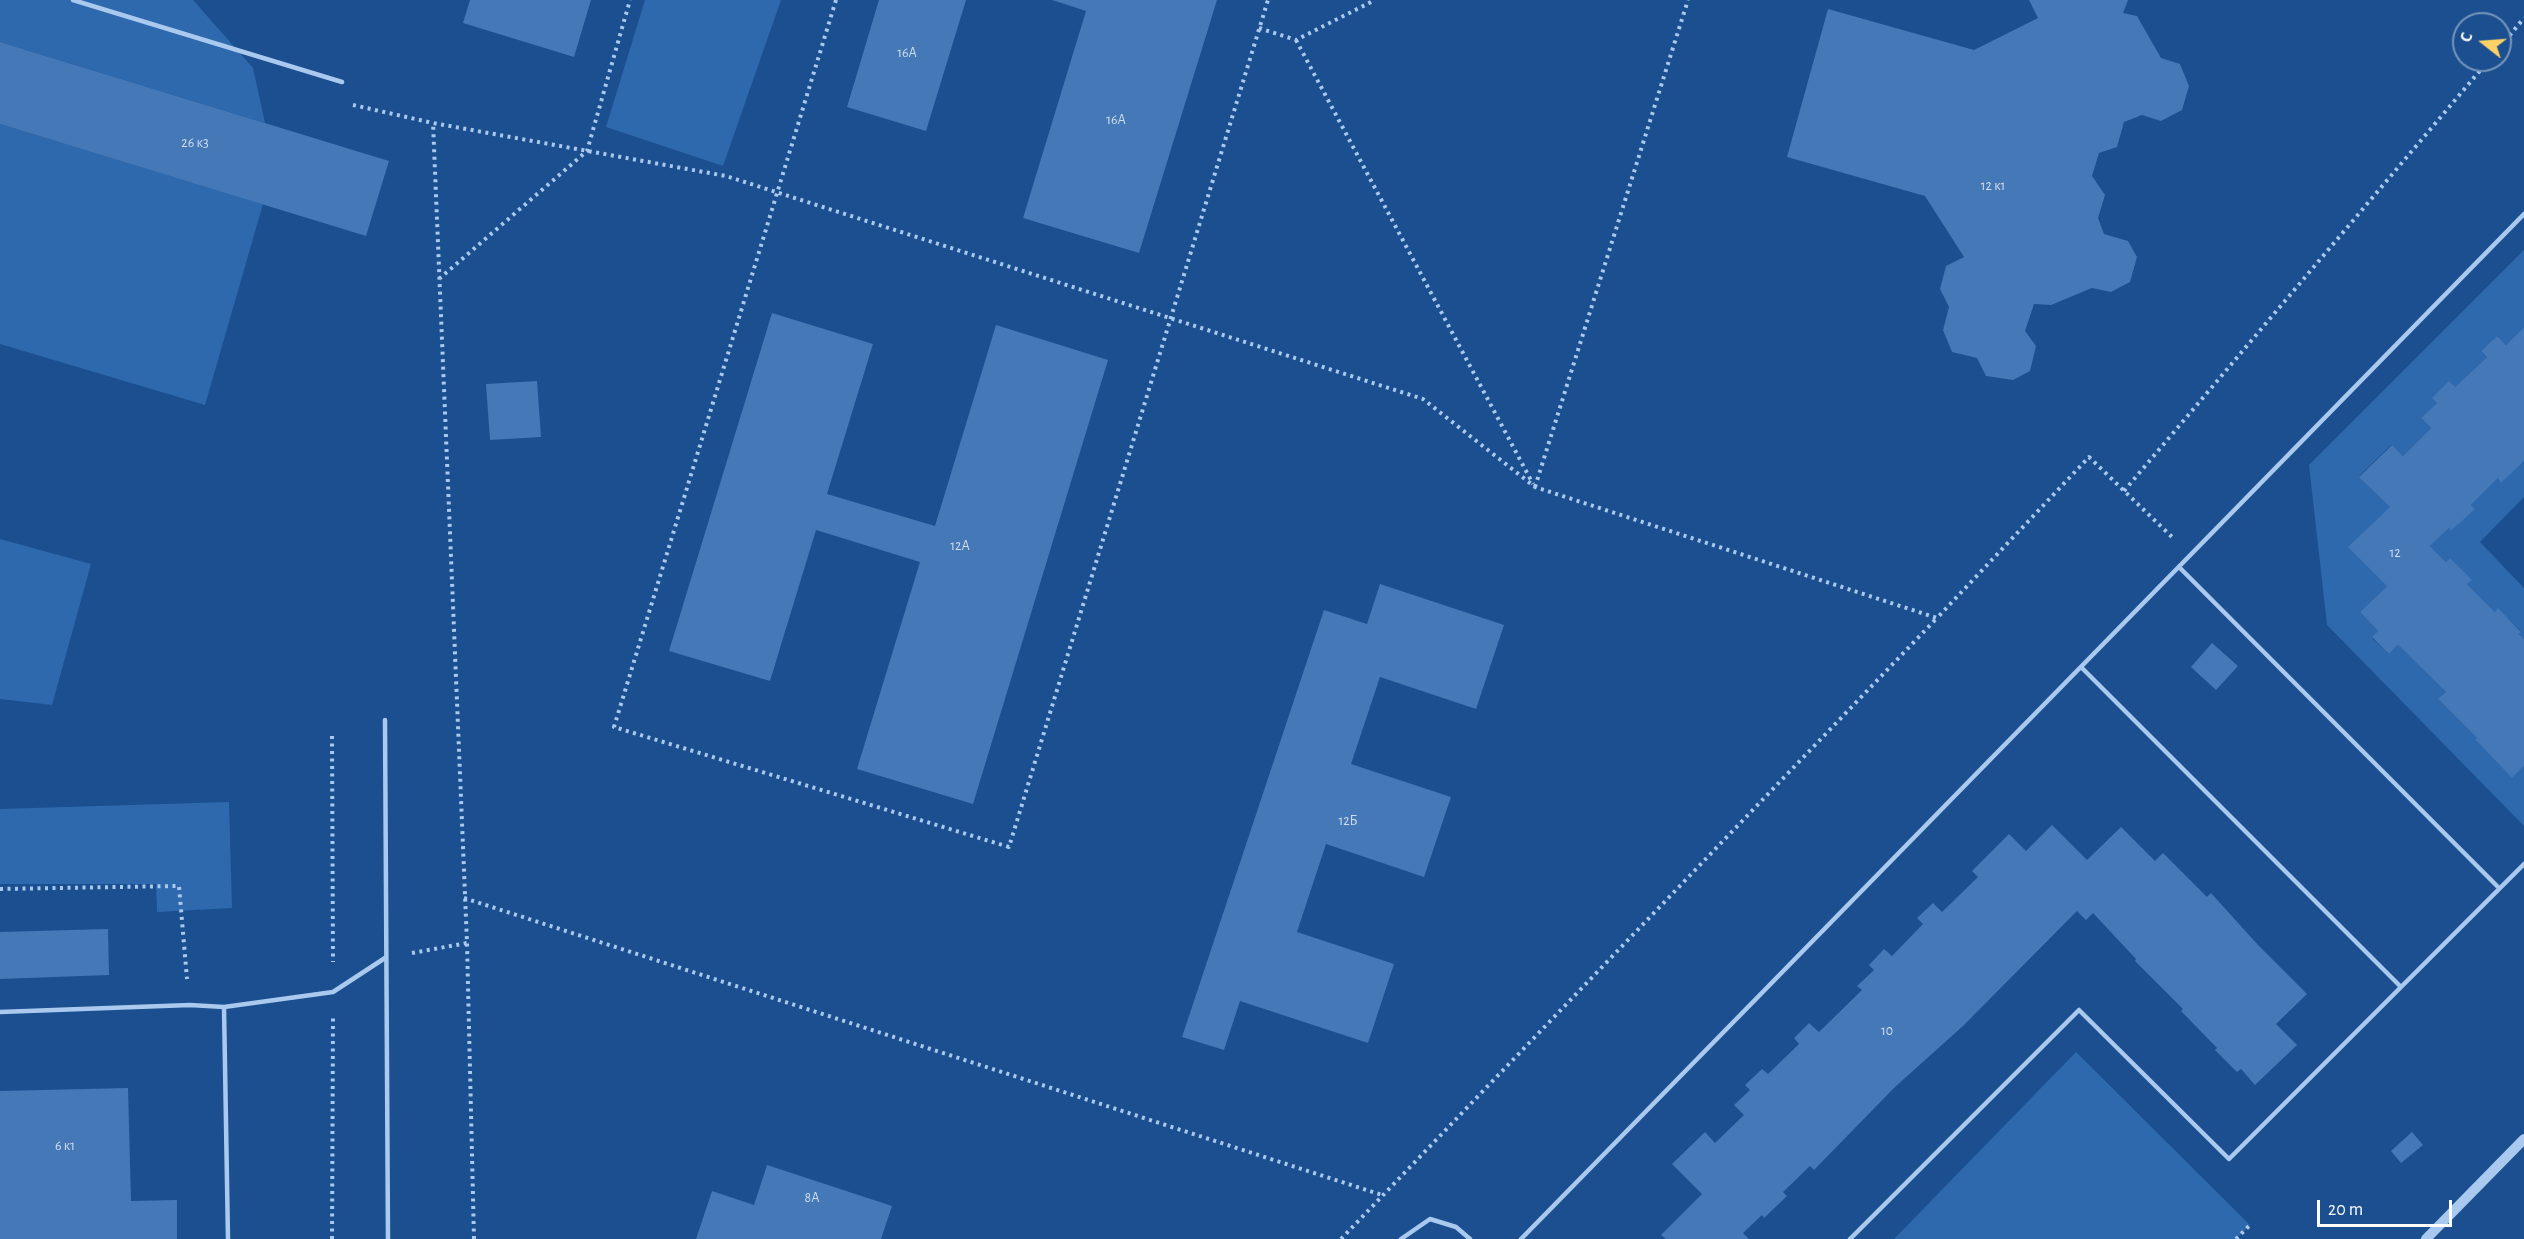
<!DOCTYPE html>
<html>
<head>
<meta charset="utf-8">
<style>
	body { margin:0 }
	#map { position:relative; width:2524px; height:1239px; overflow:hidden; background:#1b4f8f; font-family:"Alegreya Sans",sans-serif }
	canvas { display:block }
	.north { position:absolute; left:2452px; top:12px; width:60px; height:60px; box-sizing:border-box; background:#1b4f8f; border:2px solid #7695bc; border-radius:50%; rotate:287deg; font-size:16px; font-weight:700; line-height:24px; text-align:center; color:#fff }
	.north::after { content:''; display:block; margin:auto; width:21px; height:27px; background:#ffd166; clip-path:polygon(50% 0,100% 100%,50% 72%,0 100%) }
	.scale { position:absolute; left:2317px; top:1200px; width:135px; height:27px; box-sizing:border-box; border:3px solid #fff; border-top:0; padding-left:8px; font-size:18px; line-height:21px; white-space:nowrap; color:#fff; -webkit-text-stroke:4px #1b4f8f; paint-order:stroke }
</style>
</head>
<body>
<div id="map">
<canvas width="2524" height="1239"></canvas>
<div class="north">С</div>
<div class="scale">20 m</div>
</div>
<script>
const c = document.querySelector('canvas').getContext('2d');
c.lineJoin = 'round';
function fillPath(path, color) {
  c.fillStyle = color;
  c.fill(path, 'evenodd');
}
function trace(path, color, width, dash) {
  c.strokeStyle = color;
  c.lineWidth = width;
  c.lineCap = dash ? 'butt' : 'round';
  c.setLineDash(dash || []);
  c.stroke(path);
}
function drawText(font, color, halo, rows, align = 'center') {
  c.font = font + ' "Alegreya Sans",sans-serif';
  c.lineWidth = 6;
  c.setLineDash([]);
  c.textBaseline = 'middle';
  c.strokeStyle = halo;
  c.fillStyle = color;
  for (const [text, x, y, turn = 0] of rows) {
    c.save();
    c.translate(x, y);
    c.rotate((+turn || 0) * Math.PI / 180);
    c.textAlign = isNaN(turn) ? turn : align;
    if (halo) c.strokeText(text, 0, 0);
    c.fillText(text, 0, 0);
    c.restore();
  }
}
const green = new Path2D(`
	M0 0H193L253 68 265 123 0 42Z
	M645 0H781L723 166 606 127Z
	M0 124 263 204 205 405 0 344Z
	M2524 250V327L2506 345 2497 336 2481 351 2487 357 2455 387 2433 398 2437 403 2421 418 2431 428 2403 456 2391 445 2359 476 2390 507 2387 586 2360 612 2378 631 2372 638 2389 654 2398 645 2446 692 2439 700 2477 738 2476 739 2512 778 2524 766V826L2327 625 2309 465Z
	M2524 461V497L2480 542 2524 588V639L2519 634 2521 631 2498 609 2495 612 2467 584 2471 580 2450 558 2446 562 2430 546 2449 528 2452 530 2474 509 2471 505 2498 478 2501 482Z
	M0 539 91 564 52 705 0 699Z
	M229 802 232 908 157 912 156 884H0V809Z
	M2076 1052 2250 1225 2236 1239H1894Z`);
const building = new Path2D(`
	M470 0H591L574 57 463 23Z
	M879 0H966L926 131 847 107Z
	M1052 0H1217L1139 253 1023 218 1086 11Z
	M2029 0H2128L2123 13 2137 16 2161 58 2180 64 2189 86 2182 110 2161 121 2142 115 2124 122 2117 147 2099 153 2092 176 2105 195 2098 218 2104 234 2128 241 2137 257 2130 282 2111 292 2092 288 2051 305 2034 304 2025 331 2036 346 2030 371 2013 380 1986 376 1977 358 1952 352 1943 330 1949 307 1940 289 1946 266 1964 257 1925 196 1787 157 1828 9 1974 50 2038 18Z
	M0 42 389 161 366 236 0 124Z
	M772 313 873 344 827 494 935 526 996 325 1108 360 973 804 857 769 920 562 816 530 770 681 669 651Z
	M2524 327V461L2501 483 2498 478 2471 505 2475 509 2451 531 2449 528 2430 546 2446 562 2450 558 2472 580 2467 584 2495 612 2498 608 2521 632 2519 634 2524 639V766L2512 778 2475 739 2477 738 2438 699 2446 692 2398 645 2389 654 2372 637 2378 631 2360 612 2387 586 2348 547 2390 507 2359 477 2392 445 2403 456 2431 428 2421 418 2437 403 2432 398 2449 381 2455 387 2487 357 2481 351 2497 336 2506 345Z
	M537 381 541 437 490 440 486 384Z
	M1380 584 1504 625 1476 709 1380 677 1351 764 1451 797 1424 877 1326 844 1297 932 1394 964 1368 1043 1240 1001 1224 1050 1182 1037 1324 610 1367 624Z
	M2212 643 2238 666 2216 690 2191 667Z
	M2052 825 2087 860 2121 827 2155 861 2163 853 2207 897 2211 893 2258 945 2307 994 2276 1024 2297 1045 2255 1085 2241 1069 2237 1072 2215 1050 2217 1048 2181 1011 2183 1009 2135 961 2136 959 2093 913 2086 920 2077 911 1963 1026 1895 1087 1814 1170 1810 1166 1783 1192 1787 1196 1764 1218 1762 1215 1743 1233 1749 1239H1666L1661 1235 1702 1194 1672 1164 1705 1132 1715 1143 1744 1115 1734 1105 1750 1090 1745 1085 1762 1069 1768 1074 1799 1044 1794 1038 1809 1023 1819 1032 1862 990 1857 986 1874 970 1869 965 1884 949 1892 956 1923 924 1917 918 1933 903 1942 912 1978 877 1972 871 2009 834 2026 851Z
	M108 929 109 975 0 979V932Z
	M128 1088 131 1201 177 1200V1239H0V1091Z
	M2412 1132 2423 1145 2401 1163 2391 1151Z
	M767 1165 892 1206 881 1239H696L712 1191 754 1205Z`);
const path = new Path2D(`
	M836 0 614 727 1009 847 1268 0
	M1259 28 1296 40 1375 0
	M1296 40 1533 484
	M2500 47 2524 18
	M353 105 433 123
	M439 279 587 151 630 0
	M1535 487 1688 0
	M2124 491 2489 60
	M332 736 333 962
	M0 889 179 886 187 979
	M464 898 1382 1195
	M412 953 467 943
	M332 1239 333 1018
	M474 1239 467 943 433 123 726 176 1423 399 1535 487 1937 618 2089 457 2172 537
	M1341 1239 1937 618
	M2236 1239 2250 1225`);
const service = new Path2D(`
	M73 0 342 82
	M2179 567 2499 888
	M2081 667 2401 987
	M385 720 388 1239
	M224 1007 333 992 385 958
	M0 1012 190 1005 224 1007 228 1239
	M1401 1239 1430 1219 1456 1227 1470 1239
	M1521 1239 2524 214
	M1850 1239 2079 1010 2229 1159 2524 864`);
const tertiary = new Path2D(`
	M2426 1239 2524 1139`);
const numberNames = [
	["16А",907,53],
	["16А",1116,120],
	["26 к3",195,143],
	["12 к1",1993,186],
	["12А",960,546],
	["12",2395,553],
	["12Б",1348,821],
	["10",1887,1031],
	["6 к1",65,1146],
	["8А",812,1198]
];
fillPath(green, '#2e69ad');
fillPath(building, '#4478b7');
trace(path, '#a9c9ee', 4, [3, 4.5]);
trace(service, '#a9c9ee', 4.5);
trace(tertiary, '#a9c9ee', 10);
drawText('14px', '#d0dded', null, numberNames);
</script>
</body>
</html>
